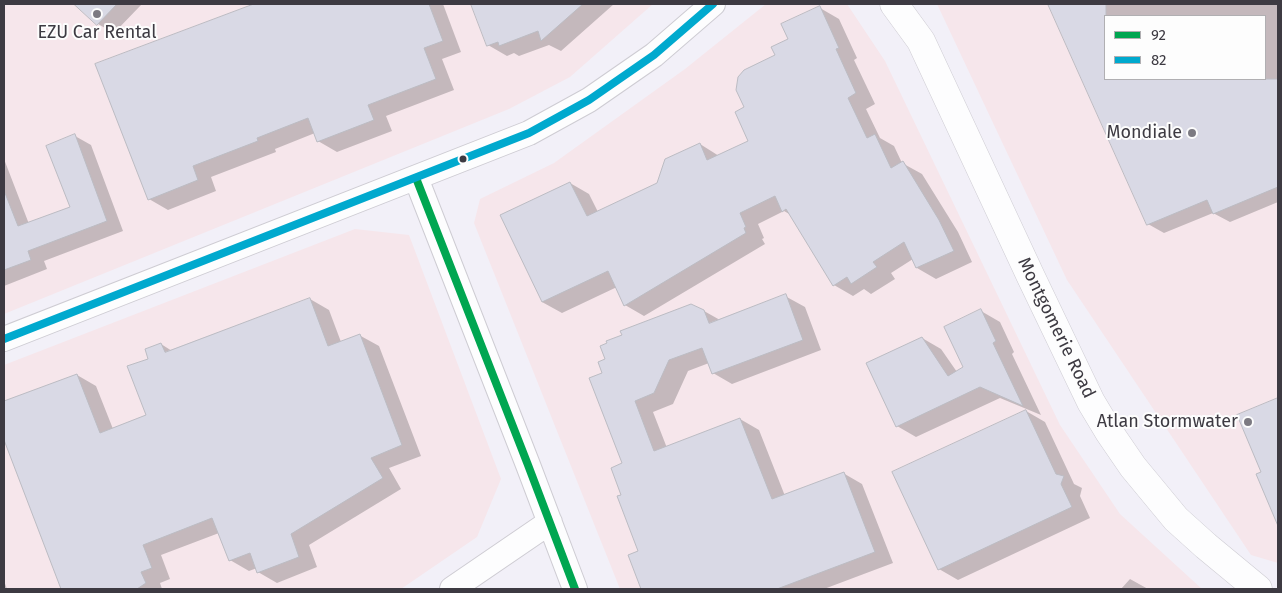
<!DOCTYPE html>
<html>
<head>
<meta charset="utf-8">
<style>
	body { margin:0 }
	#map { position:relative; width:1282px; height:593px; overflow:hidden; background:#f2f0f8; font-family:"Fira Sans",sans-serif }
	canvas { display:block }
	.frame { position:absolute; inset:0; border:5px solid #3d3a42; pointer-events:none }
	.legend { position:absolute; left:1104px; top:15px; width:162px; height:65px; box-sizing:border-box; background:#fdfdfd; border:1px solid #b0afb2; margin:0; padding:6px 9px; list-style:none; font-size:15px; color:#3d3a42 }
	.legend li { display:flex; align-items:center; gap:10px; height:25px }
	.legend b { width:25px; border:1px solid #b0afb2 }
</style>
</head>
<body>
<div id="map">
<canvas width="1282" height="593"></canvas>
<div class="frame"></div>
<ul class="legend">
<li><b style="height:6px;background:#00a651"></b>92</li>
<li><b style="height:6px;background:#00a9ce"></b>82</li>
</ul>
</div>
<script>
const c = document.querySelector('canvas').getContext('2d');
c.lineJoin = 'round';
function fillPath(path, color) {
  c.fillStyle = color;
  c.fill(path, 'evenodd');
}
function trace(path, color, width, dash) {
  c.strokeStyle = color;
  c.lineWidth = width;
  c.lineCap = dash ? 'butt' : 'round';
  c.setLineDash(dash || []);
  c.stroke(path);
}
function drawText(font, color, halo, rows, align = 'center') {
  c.font = font + ' "Fira Sans",sans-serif';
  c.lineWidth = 4;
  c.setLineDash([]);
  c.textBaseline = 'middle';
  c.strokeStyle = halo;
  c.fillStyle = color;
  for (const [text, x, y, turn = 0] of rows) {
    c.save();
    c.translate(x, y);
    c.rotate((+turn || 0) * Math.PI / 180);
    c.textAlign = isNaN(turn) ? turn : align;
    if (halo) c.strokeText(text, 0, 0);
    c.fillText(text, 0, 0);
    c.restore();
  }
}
const industrial = new Path2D(`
	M4 4H653L570 77 509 109 4 314Z
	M766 4H847L885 61 1060 425 1120 514 1202 589H620L474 223 480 199 554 163 685 69Z
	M937 4H1278V563L1251 555 1067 280ZM1106 16H1266V79H1106Z
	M355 229 409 235 501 479 477 537 401 589H4V365Z`);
const shadow = new Path2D(`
	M76 4H142L114 33 98 24Z
	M261 4H443L461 52 442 59 454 90 386 116 392 131 337 152 318 141 315 133 275 149 276 152 211 177 216 191 168 210 149 199 235 14Z
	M472 4H614L561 51 549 45 519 56 514 53 507 56 488 45Z
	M1049 4H1278V202L1230 222 1213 213 1164 233 1148 224ZM1106 16H1266V79H1106Z
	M820 8 839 19 857 58 854 60 875 104 866 109 880 138 894 146 902 163 922 174 958 232 972 262 936 279 917 268 913 259 891 273 895 279 871 294 864 289 853 296 834 285 791 215 784 211 758 224 764 238 762 239 765 244 644 316 625 305 617 287 562 313 542 302 570 183 589 194 598 212 658 184 700 144 719 156 750 141 746 108 777 56 790 39Z
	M75 136 91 145 123 231 44 261 47 269 4 286V159L29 224 72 208Z
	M785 296 805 307 821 350 732 384 713 373 709 363 688 371 673 404 653 412 667 448 740 419 759 430 785 496 843 473 862 484 893 563 824 589H642L629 555 640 551 623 495 624 464 604 373 704 311 720 320Z
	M310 299 329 310 341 342 359 335 379 346 421 456 389 468 401 489 309 545 317 567 277 583 258 572 257 568 249 571 230 560 219 533 161 555 170 579 160 583 162 589H62L4 437V403L77 375 96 386 113 429 147 416 150 359 161 344 172 351Z
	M981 311 1000 322 1014 352 1012 354 1041 415 1000 398 916 437 897 426 922 338 941 349 957 372 965 368Z
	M1278 399V516L1275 514 1262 472 1238 416Z
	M1026 411 1045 422 1074 484 1082 488 1080 496 1090 518 958 580 939 569Z
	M1130 579 1148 589H1121Z
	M4 581 7 589H4Z`);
const building = new Path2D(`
	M74 4H117L97 25Z
	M254 4H429L443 41 424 48 436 79 368 105 374 120 317 142 308 118 257 138 258 141 193 166 198 180 148 200 95 64Z
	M471 4H583L541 41 538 31 499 46 498 42 487 46Z
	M1048 4H1106V79H1278V187L1213 214 1207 200 1147 225Z
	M820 6 839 48 836 49 856 93 848 98 867 138 875 134 891 168 903 161 939 220 954 251 916 268 904 242 873 262 877 267 851 284 847 277 833 286 786 209 782 212 775 196 740 213 746 227 744 228 746 233 624 306 608 271 542 302 500 215 570 182 587 216 657 183 665 159 700 143 707 160 748 141 735 112 744 107 736 90 738 77 744 70 775 55 771 47 788 39 781 24Z
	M75 134 107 221 28 251 31 260 4 270V194L5 193 18 226 70 207 46 146Z
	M786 294 803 340 712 374 702 348 669 360 654 393 635 401 654 451 740 418 772 499 844 472 875 552 777 589H641L628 555 638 551 617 496 621 495 611 468 622 463 589 378 602 373 598 362 605 359 600 346 607 343 606 341 622 335 620 331 691 304 704 310 709 323Z
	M310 298 328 346 360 334 402 445 371 458 383 478 291 534 299 557 257 573 250 553 229 561 212 518 143 545 152 568 141 572 146 583 137 589H61L4 440V401L77 374 100 433 146 415 127 366 148 359 145 349 161 343 165 352Z
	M981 309 996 341 993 343 1023 406 980 387 896 427 866 363 922 337 948 376 963 367 944 327Z
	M1278 398V526L1256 474 1261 472 1237 415Z
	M1026 410 1056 474 1064 476 1061 484 1072 507 938 570 892 472Z`);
const minor = new Path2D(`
	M416 178 528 465 575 589
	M4 339 529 133 589 100 654 55 713 4
	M452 589 550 522`);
const tertiary = new Path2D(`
	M894 4 921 41 1031 277 1091 402 1109 432 1133 467 1176 519 1206 546 1258 589`);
const bus1 = new Path2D(`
	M416 178 528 465 575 589`);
const bus2 = new Path2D(`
	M4 339 529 133 589 100 654 55 713 4`);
const markers = [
	[97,14,5,"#7c7a82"],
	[1192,133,5,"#7c7a82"],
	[463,159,4.5,"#3d3a42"],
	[1248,422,5,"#7c7a82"]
];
const poiNames = [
	["EZU Car Rental",97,33,"center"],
	["Mondiale",1182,133],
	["Atlan Stormwater",1238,422]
];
const streetNames = [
	["Montgomerie Road",1056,328,64]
];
fillPath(industrial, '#f6e6eb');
fillPath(shadow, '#0003');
fillPath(building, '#d9d9e5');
trace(building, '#bcbcc3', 1);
trace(minor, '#ceccd3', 26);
trace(tertiary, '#ceccd3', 29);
trace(minor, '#fdfdfe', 24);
trace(tertiary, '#fdfdfe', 28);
trace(bus1, '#00a651', 8);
trace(bus2, '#00a9ce', 8);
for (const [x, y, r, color] of markers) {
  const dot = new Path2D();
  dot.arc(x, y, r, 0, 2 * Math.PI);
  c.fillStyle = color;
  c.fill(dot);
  trace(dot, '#fdfdfd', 2);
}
drawText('18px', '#3d3a42', '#fdfdfd', poiNames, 'right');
drawText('18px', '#3d3a42', '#fdfdfd', streetNames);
</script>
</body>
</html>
